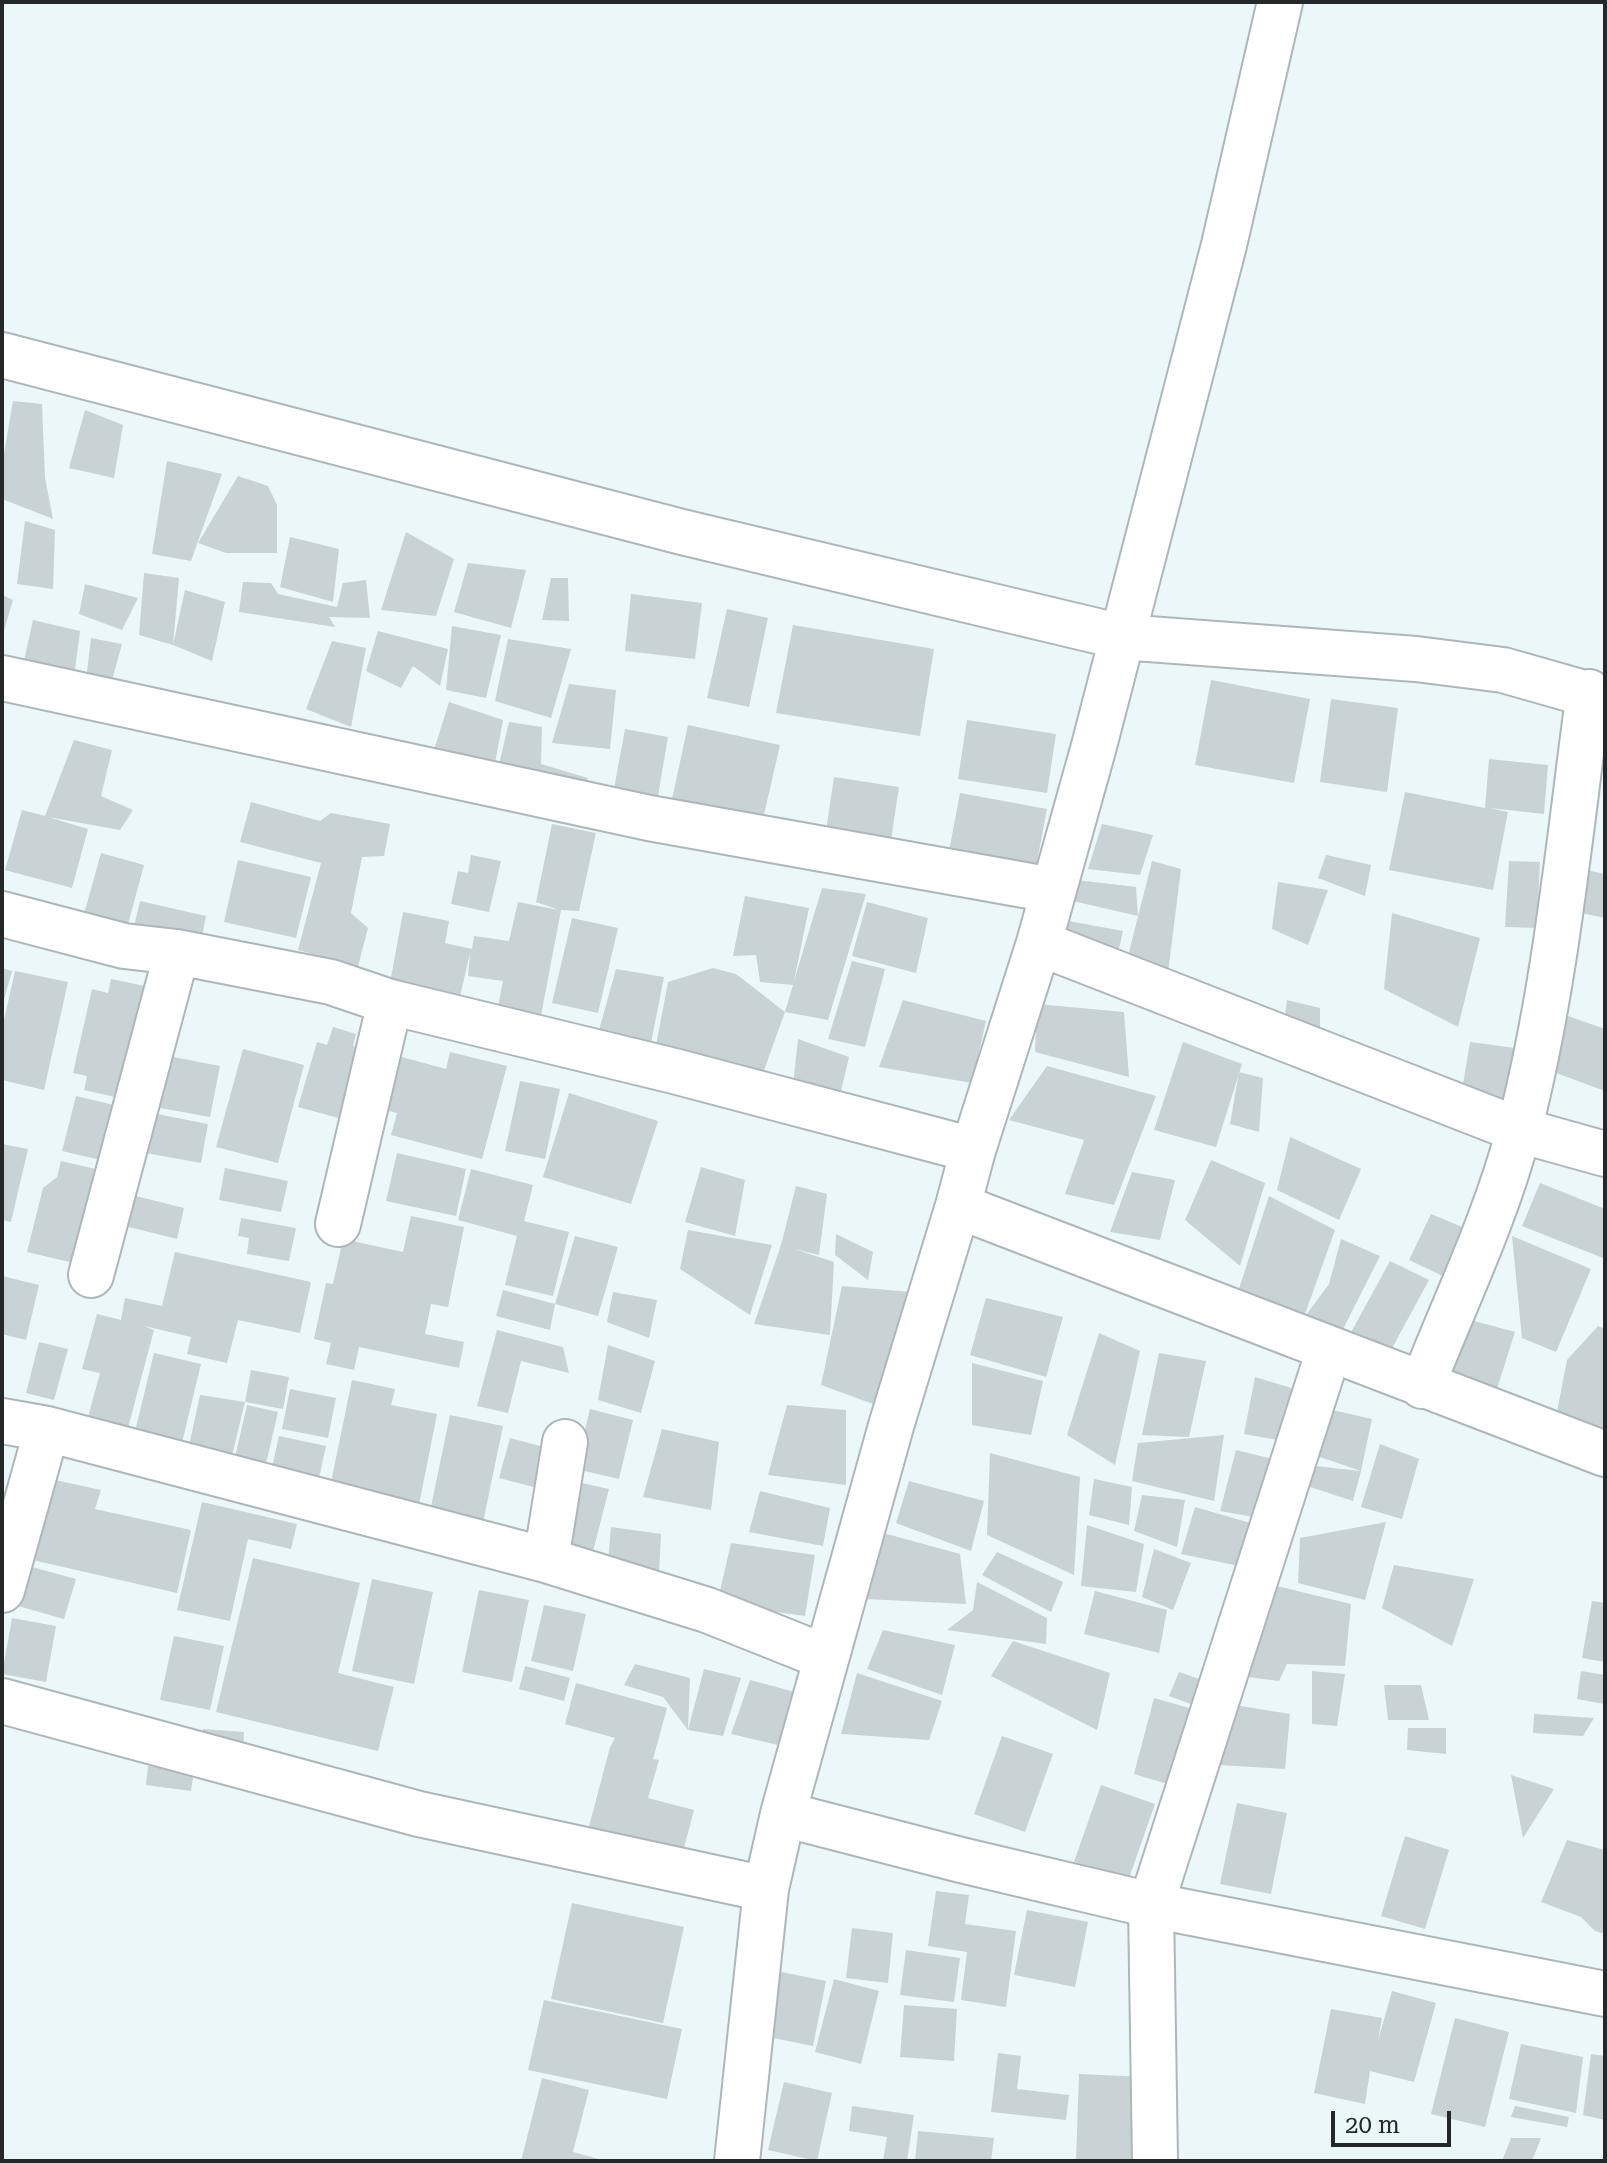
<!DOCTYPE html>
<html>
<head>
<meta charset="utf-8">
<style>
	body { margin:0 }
	#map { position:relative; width:1607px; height:2163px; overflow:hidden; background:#ecf7fa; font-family:"Roboto Serif",serif }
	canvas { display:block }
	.frame { position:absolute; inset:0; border:4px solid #242829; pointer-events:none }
	.scale { position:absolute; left:1331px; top:2111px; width:120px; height:36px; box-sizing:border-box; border:4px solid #242829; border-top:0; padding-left:10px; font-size:24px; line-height:28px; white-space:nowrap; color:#242829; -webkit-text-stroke:6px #ecf7fa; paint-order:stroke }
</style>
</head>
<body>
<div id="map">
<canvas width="1607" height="2163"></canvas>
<div class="frame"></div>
<div class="scale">20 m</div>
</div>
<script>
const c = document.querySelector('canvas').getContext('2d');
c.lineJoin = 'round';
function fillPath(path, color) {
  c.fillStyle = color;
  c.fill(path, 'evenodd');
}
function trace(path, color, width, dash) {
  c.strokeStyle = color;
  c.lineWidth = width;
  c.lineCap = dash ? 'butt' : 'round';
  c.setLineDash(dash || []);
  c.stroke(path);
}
const building = new Path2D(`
	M13 401 42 404 45 478 53 519 2 499V465Z
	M85 410 123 425 114 478 69 468Z
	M167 461 222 474 191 561 152 554Z
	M238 476 268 486 277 505V553H226L198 543Z
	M25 521 55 530 53 589 17 584Z
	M406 532 454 559 436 616 381 610Z
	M290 537 339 549 333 602 280 587Z
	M468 563 526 570 511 628 454 612Z
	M144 573 179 578 173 645 139 635Z
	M551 578H568L569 621 542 620Z
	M366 580 370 618 329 617 335 627 239 612 243 582 271 583 278 594 337 607 343 583Z
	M85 584 138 598 122 630 79 614Z
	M185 590 225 602 212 661 173 645Z
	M631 594 702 603 695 659 625 651Z
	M2 595 13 600 3 634 2 633Z
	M727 609 768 618 749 707 707 698Z
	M33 620 80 631 74 677 23 665Z
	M793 625 934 649 920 736 776 713Z
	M452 626 501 635 486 698 446 690Z
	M378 631 448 649 440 686 413 666 401 688 366 671Z
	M91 638 122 644 111 684 87 672Z
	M508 639 571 649 551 718 495 701Z
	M332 641 366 648 351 727 306 709Z
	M1211 680 1310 699 1294 783 1195 765Z
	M569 684 616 690 610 749 552 743Z
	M1331 699 1398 708 1387 792 1320 782Z
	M449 702 503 720 495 763 433 753Z
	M967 720 1056 734 1047 793 958 779Z
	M509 722 542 727 541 764 588 778 584 786 497 773Z
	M688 725 780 745 763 819 672 799Z
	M625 729 668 737 657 802 613 794Z
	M74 740 112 750 101 796 133 810 120 830 48 817 88 829 72 888 5 870 22 810 45 816Z
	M1489 759 1548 765 1544 814 1489 808 1508 812 1493 890 1389 870 1405 792 1485 808Z
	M834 777 899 787 891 840 826 831Z
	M960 793 1047 809 1036 867 949 851Z
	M251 802 320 821 331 813 390 824 384 856 362 857 351 913 368 928 355 978 327 971 330 959 298 950 321 863 240 842Z
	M552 824 596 833 579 911 561 910 540 1021 497 1012 503 981 468 976 470 953 459 1001 388 994 403 912 449 921 445 943 472 949 474 936 509 941 518 902 559 910 536 902Z
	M1102 824 1153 835 1140 875 1088 869Z
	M101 853 144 865 124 939 84 914Z
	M471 855 501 861 489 912 451 904 458 871 468 873Z
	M1326 855 1371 865 1365 896 1318 878Z
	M238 860 311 877 296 938 224 922Z
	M1152 861 1181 869 1167 981 1126 964Z
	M1509 861 1540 862 1537 928 1505 927Z
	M1577 868 1605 874V918L1567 910Z
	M1068 879 1136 887 1138 916 1064 899Z
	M1278 882 1328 890 1308 945 1272 929Z
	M822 888 866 894 828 1020 785 1012 793 985 760 982 756 955 733 956 745 896 809 908 794 981Z
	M140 901 206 916 199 950 132 935Z
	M867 902 928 918 916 973 852 956Z
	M1392 913 1480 938 1458 1027 1384 989Z
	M572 918 618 928 598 1013 552 1003Z
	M1063 920 1123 931 1115 966 1060 943Z
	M852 961 885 969 865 1047 828 1039Z
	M2 968 12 971 3 1003H2Z
	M713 968 736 974 785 1012 763 1073 653 1061 668 982Z
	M616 969 664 977 651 1043 598 1034Z
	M15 971 68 982 44 1090 2 1080V1029Z
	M111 979 145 986 119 1098 84 1090 87 1076 73 1073 92 989 108 993Z
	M903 1000 986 1021 972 1083 879 1067Z
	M1287 1000 1320 1008V1046L1283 1031Z
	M1037 1004 1124 1012 1129 1077 1035 1052Z
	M1568 1016 1605 1029V1091L1548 1070Z
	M333 1027 356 1034 353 1046 373 1052 353 1122 298 1107 317 1042 327 1045Z
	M798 1039 849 1057 837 1108 792 1094Z
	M1183 1042 1242 1064 1216 1147 1154 1130Z
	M1470 1042 1515 1048 1510 1108 1460 1102Z
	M243 1049 304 1065 278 1163 216 1147Z
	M450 1052 507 1066 482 1159 391 1135 397 1113 372 1107 387 1053 446 1069Z
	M158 1054 220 1066 210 1117 149 1106Z
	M1047 1066 1156 1096 1114 1205 1065 1194 1084 1140 1009 1120Z
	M1239 1072 1263 1078 1259 1132 1230 1124Z
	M520 1081 560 1089 545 1159 505 1151Z
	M569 1093 658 1121 631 1204 543 1177Z
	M76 1096 118 1106 105 1161 62 1151Z
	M147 1112 208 1124 201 1163 140 1152Z
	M1290 1137 1361 1169 1339 1220 1277 1190Z
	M2 1144 28 1149 11 1222 2 1220Z
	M397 1153 466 1169 456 1216 386 1201Z
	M1211 1160 1265 1183 1240 1266 1185 1220Z
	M61 1161 100 1170 78 1264 27 1252 43 1188 57 1177Z
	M701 1167 745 1180 735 1236 685 1222Z
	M225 1168 288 1181 281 1212 219 1200Z
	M471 1169 533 1185 524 1221 569 1232 553 1296 505 1285 517 1236 458 1220Z
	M1132 1172 1175 1180 1160 1240 1110 1232Z
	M1540 1183 1605 1209 1603 1258 1522 1226Z
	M796 1186 827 1194 819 1255 794 1249 834 1262 830 1335 754 1324 781 1245Z
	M128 1194 184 1208 177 1239 121 1225Z
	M1269 1196 1335 1230 1304 1317 1238 1292Z
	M1431 1214 1474 1232 1451 1280 1409 1260Z
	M411 1216 464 1227 448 1307 431 1304 425 1334 464 1342 459 1368 359 1347 354 1370 326 1364 331 1343 314 1339 326 1283 333 1284 343 1239 403 1252Z
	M241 1218 296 1228 289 1261 247 1254 249 1238 238 1236Z
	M688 1230 772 1245 750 1315 680 1269Z
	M836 1234 873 1252 868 1280 835 1255Z
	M575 1236 618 1247 598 1316 555 1304Z
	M1512 1236 1591 1269 1556 1352 1522 1338Z
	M1341 1239 1380 1256 1335 1345 1298 1326 1329 1284Z
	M175 1252 311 1282 300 1333 238 1320 227 1363 187 1354 191 1337 144 1326 154 1330 124 1443 84 1432 100 1373 82 1369 97 1314 121 1320 125 1298 162 1306Z
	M1390 1261 1429 1280 1384 1363 1343 1347Z
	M2 1276 39 1285 26 1340 2 1334Z
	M842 1286 911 1292 873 1404 821 1385Z
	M503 1290 555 1304 550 1330 496 1316Z
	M613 1292 657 1300 649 1338 607 1322Z
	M986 1298 1063 1317 1046 1377 970 1355Z
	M1463 1318 1515 1332 1494 1398 1441 1377Z
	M1598 1326 1605 1329V1432L1599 1434 1557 1412 1567 1360Z
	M497 1330 563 1347 569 1373 521 1361 508 1413 477 1406Z
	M1099 1333 1140 1351 1115 1465 1067 1435Z
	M39 1342 68 1349 54 1400 26 1393Z
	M608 1345 655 1361 641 1413 598 1400Z
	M154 1353 201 1364 179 1455 132 1444Z
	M1159 1353 1206 1361 1189 1437 1142 1435Z
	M972 1363 1043 1381 1031 1435 972 1425Z
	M251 1370 289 1377 283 1409 245 1402Z
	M1255 1377 1308 1393 1289 1442 1244 1434Z
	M352 1380 395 1389 391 1405 437 1414 419 1505 330 1487Z
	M290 1389 336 1398 328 1438 282 1429Z
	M200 1395 245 1402 230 1464 187 1455Z
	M247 1405 278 1412 263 1477 232 1470Z
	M787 1405 846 1410V1485L768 1475Z
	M590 1409 633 1420 619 1479 576 1469Z
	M1328 1409 1372 1419 1361 1471 1353 1501 1304 1485 1306 1465 1361 1471 1314 1455Z
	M450 1415 503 1426 481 1532 428 1521Z
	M662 1429 719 1442 711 1510 643 1497Z
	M1224 1435 1214 1501 1132 1481 1138 1443Z
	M279 1436 326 1446 316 1492 269 1481Z
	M510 1438 551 1449 541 1489 499 1478Z
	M1380 1444 1419 1459 1402 1519 1361 1507Z
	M1236 1450 1273 1459 1265 1519 1220 1511Z
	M990 1453 1080 1477 1074 1575 987 1535Z
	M46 1478 101 1490 95 1509 191 1530 177 1593 28 1559Z
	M1094 1479 1132 1487 1129 1525 1089 1515Z
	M573 1481 609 1489 590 1563 555 1555Z
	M909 1481 984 1501 971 1551 896 1523Z
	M760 1491 830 1508 823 1546 749 1532Z
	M1142 1495 1185 1500 1177 1547 1134 1531Z
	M202 1502 297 1524 291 1549 248 1539 230 1621 177 1610Z
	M1195 1507 1261 1526 1244 1567 1181 1554Z
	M1386 1522 1365 1600 1298 1583 1300 1538Z
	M1087 1525 1144 1544 1136 1592 1081 1586Z
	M611 1527 661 1534 659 1574 608 1562Z
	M876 1531 960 1554 966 1604 865 1599Z
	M731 1543 815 1555 805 1616 717 1604Z
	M1154 1549 1191 1563 1173 1610 1142 1597Z
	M997 1552 1063 1582 1051 1612 982 1575Z
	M253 1558 360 1583 338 1673 394 1687 378 1751 216 1712Z
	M25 1565 76 1579 64 1619 14 1605Z
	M1394 1565 1474 1579 1452 1646 1382 1608Z
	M372 1579 433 1592 414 1684 352 1671Z
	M977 1582 1047 1618 1046 1644 947 1630 973 1610Z
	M1277 1586 1351 1604 1345 1666 1287 1664 1279 1681 1247 1677Z
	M479 1590 529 1600 512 1682 462 1672Z
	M1095 1591 1167 1610 1159 1653 1084 1634Z
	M1592 1601 1605 1603V1662L1582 1658Z
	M544 1605 586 1614 573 1671 531 1661Z
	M12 1618 56 1626 46 1682 2 1674Z
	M883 1630 955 1645 942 1695 867 1669Z
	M174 1636 224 1646 210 1710 160 1700Z
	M1013 1641 1110 1673 1097 1730 991 1676Z
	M635 1664 690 1678 688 1730 663 1697 624 1685Z
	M525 1666 570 1678 564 1701 519 1689Z
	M704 1669 741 1678 723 1736 688 1730Z
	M1312 1671 1345 1674 1337 1726 1312 1724Z
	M1581 1671 1605 1675 1604 1704 1577 1699Z
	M1179 1672 1216 1685 1207 1710 1169 1696Z
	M857 1673 942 1701 929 1740 841 1734Z
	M750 1680 795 1692 782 1746 731 1734Z
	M576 1683 667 1708 653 1759 659 1760 648 1798 694 1810 681 1859 587 1834 610 1747 615 1738 565 1724Z
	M1384 1685H1421L1429 1720H1388Z
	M1154 1698 1203 1712 1181 1788 1134 1774Z
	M1228 1704 1290 1714 1285 1769 1220 1765Z
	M1534 1714 1594 1718 1583 1736 1533 1733Z
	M1408 1728H1446V1754L1407 1750Z
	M203 1729 244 1732 243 1750 202 1747Z
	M1002 1736 1053 1754 1025 1832 974 1814Z
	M148 1766 194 1771 191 1791 146 1785Z
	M1511 1775 1554 1789 1523 1838Z
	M1101 1785 1155 1804 1128 1881 1074 1862Z
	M1237 1803 1287 1813 1271 1894 1220 1884Z
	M1405 1836 1449 1850 1425 1929 1381 1916Z
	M1567 1840 1605 1850V1934L1595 1931 1581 1917 1541 1902Z
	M936 1891 969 1895 965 1924 1016 1931 1006 2007 961 2000 967 1952 928 1946Z
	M572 1903 684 1927 663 2023 551 1999Z
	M1027 1910 1088 1922 1075 1987 1014 1975Z
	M852 1928 893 1933 888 1983 846 1978Z
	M906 1950 960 1958 954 2002 900 1995Z
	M777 1971 826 1981 813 2046 763 2036Z
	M834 1979 879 1991 861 2064 815 2052Z
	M1392 1991 1436 2003 1414 2082 1370 2071 1365 2104 1314 2093 1331 2009 1382 2018 1378 2041Z
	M544 2000 682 2029 667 2099 528 2070Z
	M904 2005 957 2009 954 2061 900 2057Z
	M1455 2018 1509 2032 1485 2127 1431 2114Z
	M1521 2044 1583 2057 1576 2113 1509 2099Z
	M998 2053 1021 2056 1017 2089 1069 2095 1066 2120 991 2112Z
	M1591 2054 1605 2056V2120L1583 2115Z
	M1079 2074 1147 2077 1144 2161H1076Z
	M542 2078 589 2090 573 2152 606 2161H521Z
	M784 2082 832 2093 817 2161 768 2150Z
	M852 2106 914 2115 907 2161H883L887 2137 849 2131Z
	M1515 2106 1569 2117 1567 2127 1511 2117Z
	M918 2131 994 2138 991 2161H915Z
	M1511 2138H1541L1532 2161H1502Z`);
const minor = new Path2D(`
	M2 355 682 532 1122 637 1416 659 1503 670 1605 699
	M2 678 649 818 1052 890
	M2 914 124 946 177 952 331 982 390 1002 674 1071 973 1150
	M1039 943 1519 1130 1605 1154
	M958 1206 1605 1454
	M338 1224 390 1002
	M91 1275 177 952
	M1422 1386C1455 1302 1496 1218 1519 1130 1556 987 1569 838 1589 692
	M2 1421 47 1429 2 1590
	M47 1429 546 1560 707 1610 825 1657
	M546 1560 565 1442
	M2 1701 419 1814 766 1889
	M783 1814 961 1860 1151 1905 1605 1994
	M737 2161 766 1889 783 1814 891 1426 958 1206 973 1150 1039 943 1094 746 1224 245 1280 2
	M1155 2161 1151 1905 1329 1350`);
fillPath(building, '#c9d3d6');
trace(minor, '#adb7ba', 48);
trace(minor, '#fff', 44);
</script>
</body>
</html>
